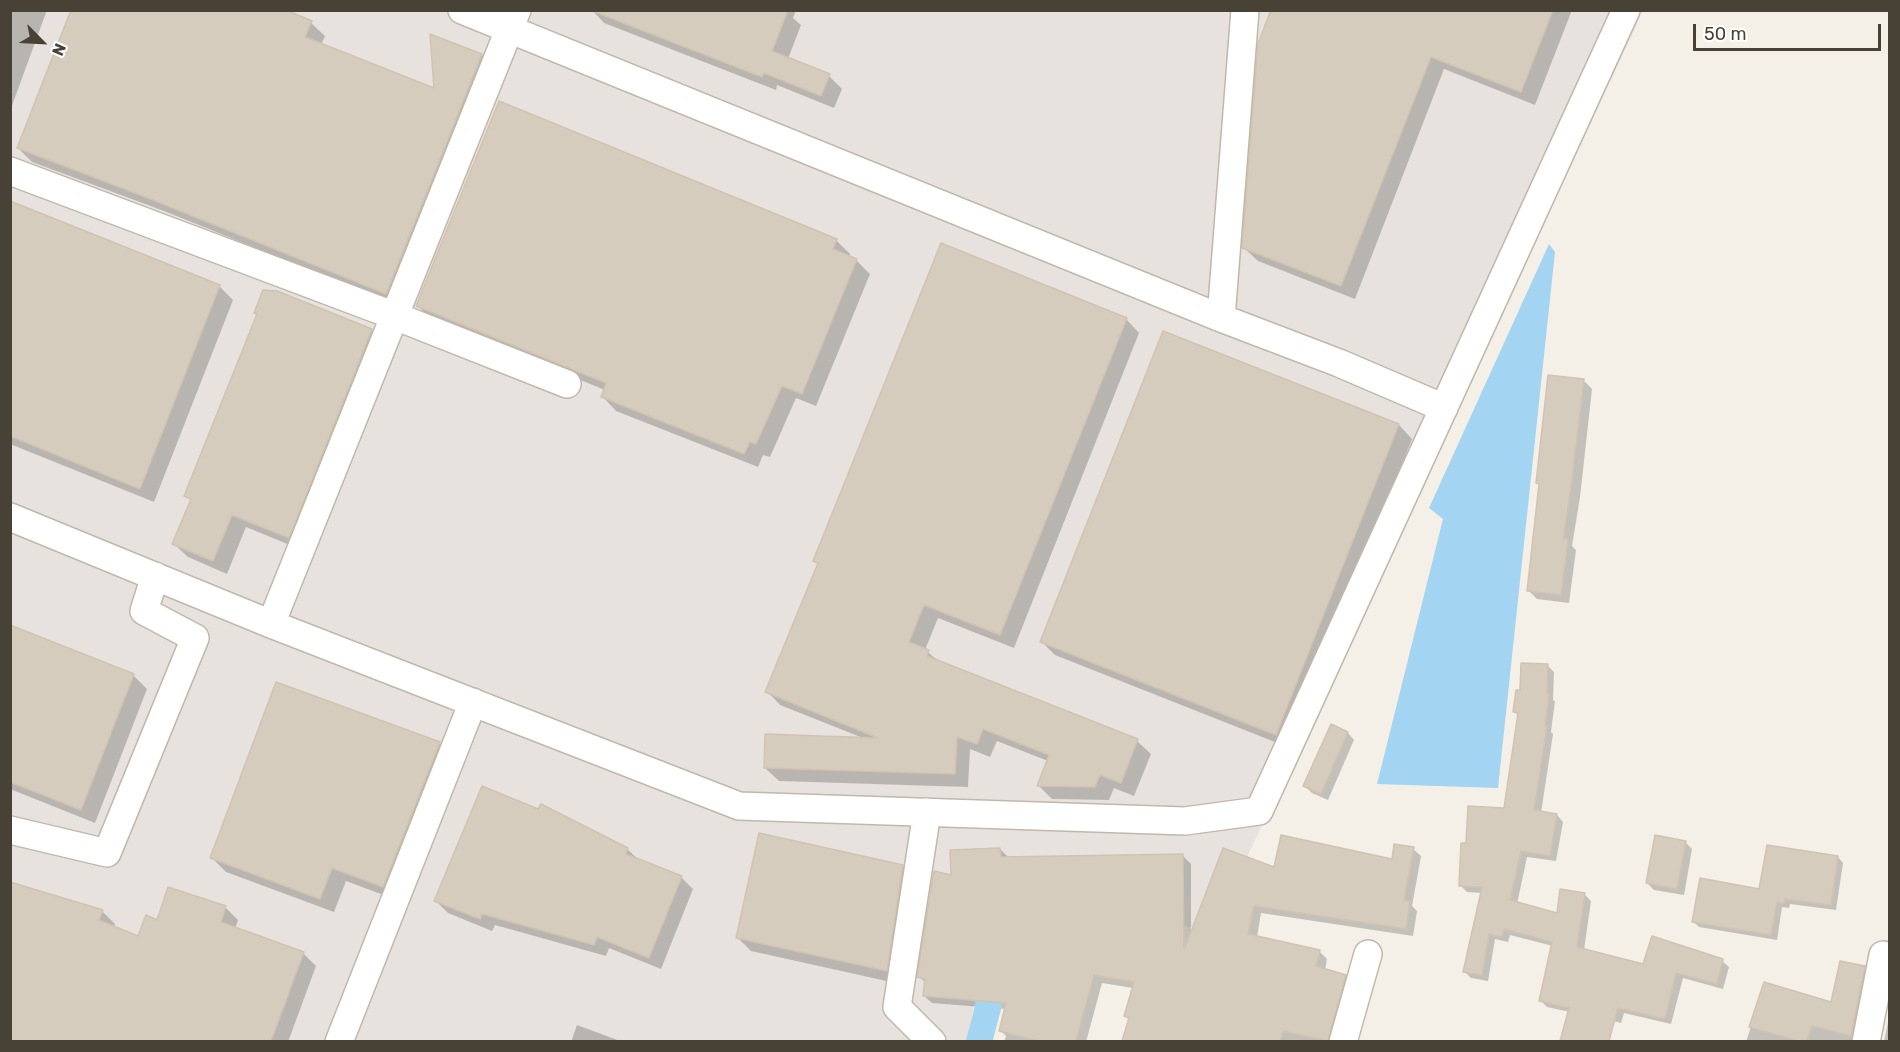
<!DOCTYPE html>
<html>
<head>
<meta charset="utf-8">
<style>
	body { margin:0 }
	#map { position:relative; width:1900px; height:1052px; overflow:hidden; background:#f4f0e8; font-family:Rubik,sans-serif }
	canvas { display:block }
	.frame { position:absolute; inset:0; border:12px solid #484136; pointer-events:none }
	.north { position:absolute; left:12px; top:12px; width:60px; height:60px; -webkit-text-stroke:4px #fff; paint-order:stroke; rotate:114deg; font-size:16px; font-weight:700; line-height:24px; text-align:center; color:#484136 }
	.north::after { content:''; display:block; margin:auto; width:21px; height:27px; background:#484136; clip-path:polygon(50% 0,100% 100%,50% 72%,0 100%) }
	.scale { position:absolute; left:1693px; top:24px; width:188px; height:27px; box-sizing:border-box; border:3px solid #484136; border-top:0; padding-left:8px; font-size:18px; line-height:21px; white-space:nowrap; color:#484136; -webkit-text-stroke:4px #fff; paint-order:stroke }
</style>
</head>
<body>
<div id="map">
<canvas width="1900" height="1052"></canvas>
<div class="frame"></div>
<div class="north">N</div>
<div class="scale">50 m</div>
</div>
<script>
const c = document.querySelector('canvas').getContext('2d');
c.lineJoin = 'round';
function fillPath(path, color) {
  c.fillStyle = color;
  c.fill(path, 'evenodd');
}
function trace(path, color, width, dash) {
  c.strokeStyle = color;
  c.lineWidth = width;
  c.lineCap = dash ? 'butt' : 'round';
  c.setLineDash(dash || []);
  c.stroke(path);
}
const industrial = new Path2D(`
	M10 11H1643L1213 930 995 900 967 1042 11 1041Z`);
const water = new Path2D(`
	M1549 244 1555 252 1498 788 1377 784 1443 519 1429 508Z`);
const shadow = new Path2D(`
	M10 10H47L10 111Z
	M592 10H796L793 18 801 25 788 59 829 76 842 89 834 108 777 85 776 90 604 23Z
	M1273 10H1572L1535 105 1444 69 1355 299 1258 261 1244 248Z
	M311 23 325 36 321 45 436 90 431 36 482 55 495 69 400 306 164 211 32 162 18 148Z
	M10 202 219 286 233 300 154 502 10 444Z
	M836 240 850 254 849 257 856 260 870 274 816 406 796 398 770 457 763 455 758 467 616 411 603 397 605 390 431 319 417 305Z
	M1126 319 1139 333 1014 648 938 618 925 650 941 663 1137 741 1151 754 1134 796 1114 788 1109 800 1052 799 1039 786 1048 761 997 741 990 757 970 749 968 787 779 781 765 768 863 738 780 705 767 691 819 564 815 560Z
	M371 330 385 344 302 550 246 527 227 574 188 557 174 544 192 501 186 495Z
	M1164 333 1399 425 1412 439 1290 748 1055 655 1041 641Z
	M1583 380 1592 389 1580 497 1572 546 1576 550 1569 603 1537 599 1528 590 1540 486 1537 483Z
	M10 627 133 675 147 689 95 823 10 789Z
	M1547 665 1554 672 1553 700 1555 701 1551 732 1553 734 1541 813 1557 815 1563 822 1556 861 1527 857 1517 904 1558 915 1584 894 1591 901 1584 950 1644 966 1722 961 1729 967 1723 989 1683 978 1671 1024 1624 1013 1621 1023 1602 1018 1595 1042H1561L1570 1012 1547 1007 1540 1000 1553 946 1510 935 1508 942 1495 939 1488 981 1471 978 1464 971 1482 893 1467 892 1461 886 1468 845 1506 810 1519 716 1515 712 1521 692Z
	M1331 726 1348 733 1354 740 1328 800 1312 793 1305 786Z
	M439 744 453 758 397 900 346 881 334 912 226 872 212 858Z
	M1685 842 1692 849 1684 895 1654 890 1647 883Z
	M627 849 639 860 681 877 693 889 661 969 609 948 606 956 495 925 492 931 448 913 436 901Z
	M1000 849 1008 857 1183 856 1191 864V935L1275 869 1393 861 1413 849 1421 856 1412 906 1417 911 1413 936 1261 913 1257 937 1319 951 1327 959 1325 970 1345 977 1353 984 1337 1042H1124L1130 1020 1125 1016 1133 988 1102 983 1086 1042H1004L1006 1036 1000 1030 1006 1009 932 1003 924 996 926 983 919 977 953 877Z
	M1838 857 1843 863 1836 910 1790 904 1789 908 1782 907 1777 940 1699 927 1693 921Z
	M902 866 916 880 900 984 751 951 737 937Z
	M10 883 102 911 115 924 114 927 139 938 158 921 225 907 238 920 235 929 303 953 316 966 288 1042H10Z
	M1864 968 1871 975 1858 1042H1746L1765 984 1832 1004Z
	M1890 1012V1042H1884Z
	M577 1025 623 1042H571Z`);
const canal = new Path2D(`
	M979 1042 996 977`);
const building = new Path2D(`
	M71 10H286L312 21 305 37 434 88 430 34 482 54 386 294 148 198 17 148Z
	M595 10H788L772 51 830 74 821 96 764 73 762 77 595 12Z
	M1271 10H1553L1521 92 1431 57 1341 286 1242 248 1258 44Z
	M499 101 837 239 833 249 857 259 802 394 782 386 756 444 750 442 744 454 601 397 606 383 416 306Z
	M10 201 220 285 140 489 10 436Z
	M941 243 1127 318 1000 635 924 605 909 642 929 650 927 656 1138 739 1121 783 1100 775 1095 787 1037 786 1049 755 983 729 977 744 957 737 955 774 764 768 765 734 878 738 765 692 818 563 813 561Z
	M263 290 277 291 372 329 289 538 232 515 213 561 172 544 191 499 184 496 257 314 254 313Z
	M1163 331 1399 424 1276 735 1040 642Z
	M1548 375 1584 379 1571 487 1563 539H1568L1561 595 1527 591 1539 484 1536 483Z
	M10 625 134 674 81 810 10 782Z
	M1521 663 1548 664 1547 693 1549 694 1545 726H1547L1534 810 1557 814 1550 856 1521 851 1510 900 1557 913 1560 889 1585 893 1577 947 1643 964 1652 936 1723 959 1717 984 1676 973 1665 1019 1618 1008 1609 1041H1560L1569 1008 1539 1001 1552 942 1504 929 1502 937 1489 934 1482 975 1463 972 1482 887 1459 886 1461 843H1466L1468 806 1504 808 1518 713 1513 712 1516 690H1520Z
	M276 682 440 742 383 887 332 868 320 899 210 858Z
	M1331 724 1348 732 1321 794 1303 786Z
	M482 786 538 809 541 804 628 848 626 854 682 876 649 958 597 937 594 945 482 914 480 919 434 901Z
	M759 833 903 865 887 971 736 938Z
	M1281 835 1392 859 1394 844 1414 847 1404 900 1410 901 1406 929 1254 906 1248 934 1320 950 1316 966 1346 975 1328 1041 1283 1031 1280 1041H1122L1129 1018 1124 1016 1134 982 1094 975 1076 1041H1038L999 1031 1006 1003 923 996 925 979 917 977 934 871 951 875 950 850 1000 848 1001 857 1183 854 1184 950 1223 848 1274 867Z
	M1655 835 1686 841 1677 889 1646 883Z
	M1767 845 1838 856 1831 905 1785 899 1784 903 1777 902 1771 935 1692 922 1700 878 1759 889Z
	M10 882 103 910 99 920 138 936 146 915 157 920 168 887 226 906 221 922 304 952 271 1041H10Z
	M1840 961 1865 966 1851 1036 1812 1026 1807 1041H1798L1749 1027 1764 982 1831 1002Z`);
const minor = new Path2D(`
	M462 10 1221 318 1339 363 1444 408
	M10 171 395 316 567 384
	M1221 318 1245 10
	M10 517 271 624 739 806 1185 821 1259 811 1626 10
	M271 624 517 10
	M927 812 897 1007 932 1042
	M10 830 107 853 195 638 144 611 155 576
	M339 1042 473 702
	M1343 1042 1368 954
	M1866 1042 1883 955`);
fillPath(industrial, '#e7e2dd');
fillPath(water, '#a3d4f2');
fillPath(shadow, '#0003');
trace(canal, '#a3d4f2', 26);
fillPath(building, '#d6ccbd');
trace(building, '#d1c3b0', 1.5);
trace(minor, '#c0b8aa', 30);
trace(minor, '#fff', 27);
</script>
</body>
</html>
